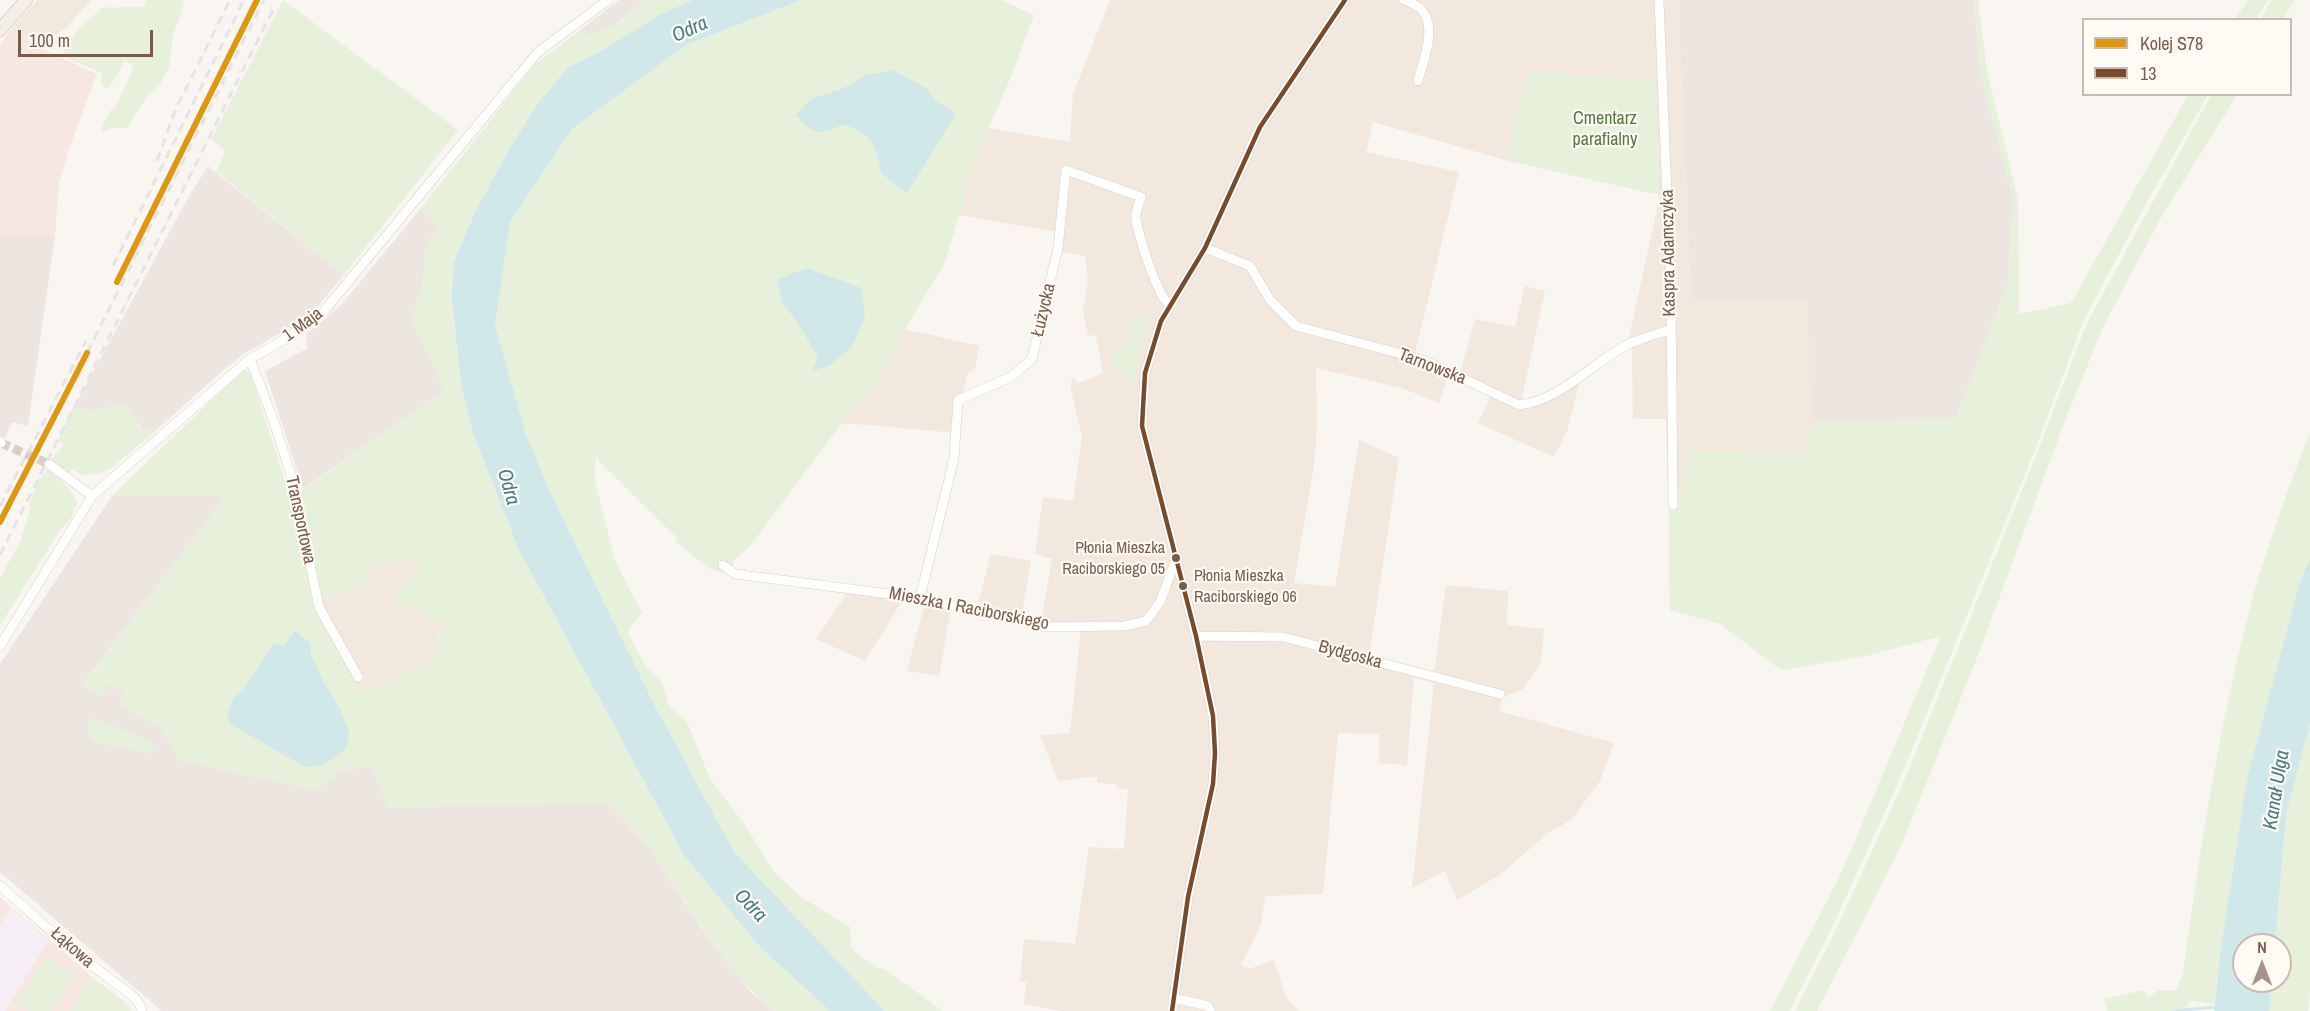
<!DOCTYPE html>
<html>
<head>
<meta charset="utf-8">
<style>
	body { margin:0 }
	#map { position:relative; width:2310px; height:1011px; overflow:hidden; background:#f9f5f0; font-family:"Archivo Narrow",sans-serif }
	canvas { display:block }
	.legend { position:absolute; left:2082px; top:18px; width:210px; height:78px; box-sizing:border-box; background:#fffaf3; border:2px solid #cabbb1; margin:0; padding:8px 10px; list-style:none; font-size:18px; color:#7a5c4d }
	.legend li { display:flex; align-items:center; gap:12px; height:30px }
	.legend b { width:30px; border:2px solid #cabbb1 }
	.north { position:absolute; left:2232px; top:933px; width:60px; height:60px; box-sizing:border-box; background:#fffaf3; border:2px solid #cabbb1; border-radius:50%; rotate:0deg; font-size:16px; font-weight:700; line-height:24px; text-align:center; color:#7a5c4d }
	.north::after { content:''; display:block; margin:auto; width:21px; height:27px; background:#a69286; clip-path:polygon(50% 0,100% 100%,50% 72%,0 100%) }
	.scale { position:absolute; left:18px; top:30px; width:135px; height:27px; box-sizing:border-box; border:3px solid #7a5c4d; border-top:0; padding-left:8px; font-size:18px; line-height:21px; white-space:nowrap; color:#7a5c4d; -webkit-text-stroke:4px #fffaf3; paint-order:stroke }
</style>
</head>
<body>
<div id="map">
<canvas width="2310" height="1011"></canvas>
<ul class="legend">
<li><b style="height:8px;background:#de970f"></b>Kolej S78</li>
<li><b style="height:8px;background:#7a4b2a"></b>13</li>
</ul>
<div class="north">N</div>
<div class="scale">100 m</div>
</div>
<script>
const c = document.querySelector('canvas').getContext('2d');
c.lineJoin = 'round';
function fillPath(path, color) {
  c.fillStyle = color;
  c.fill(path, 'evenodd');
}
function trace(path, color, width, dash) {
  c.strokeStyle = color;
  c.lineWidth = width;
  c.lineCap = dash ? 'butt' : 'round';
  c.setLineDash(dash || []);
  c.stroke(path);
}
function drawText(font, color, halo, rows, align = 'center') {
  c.font = font + ' "Archivo Narrow",sans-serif';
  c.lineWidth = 4.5;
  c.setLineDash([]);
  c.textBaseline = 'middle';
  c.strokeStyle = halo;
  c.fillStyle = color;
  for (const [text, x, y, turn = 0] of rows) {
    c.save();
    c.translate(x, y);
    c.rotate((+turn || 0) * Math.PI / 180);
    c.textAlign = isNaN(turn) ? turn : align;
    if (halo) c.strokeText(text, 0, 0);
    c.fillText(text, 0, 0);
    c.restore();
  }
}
const residential = new Path2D(`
	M37 0H91L66 28 39 47 14 26Z
	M1110 0H1678L1691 301 1809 300 1810 416 1817 422 1802 455 1687 450 1685 489 1668 490 1666 419H1633L1632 349 1629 338 1660 195 1505 160 1373 122 1366 152 1459 172 1413 361 1448 375 1439 403 1402 388 1316 368 1317 428 1314 465 1294 583 1335 587 1359 440 1399 458 1369 656 1434 672 1446 585 1508 591 1507 625 1544 629 1541 662 1523 689 1502 698 1499 711 1614 743 1600 781 1571 820 1548 833 1501 874 1457 900 1445 871 1412 888 1434 683 1414 678 1407 765 1379 763V734L1338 733 1323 894 1265 896 1261 924 1241 965 1249 969 1274 960 1286 998 1300 1011H1062L1024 1004 1026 982 1020 981 1024 939 1075 944 1089 847 1124 849 1128 790 1117 788 1116 784 1097 783V776L1058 781 1040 735 1070 733 1081 630 1041 623 1052 559 1035 554 1043 497 1073 501 1082 437 1071 390 1072 377 1079 383 1103 373 1096 335 1088 336 1083 310 1088 280 1085 256 1053 250 1056 232 959 215 964 199 965 182 988 128 1070 142 1073 94Z
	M1525 286 1545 291 1521 402 1460 374 1475 319 1515 327Z
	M905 329 979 346 975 369 968 373 963 392 964 401 959 413 958 433 843 423 883 373Z
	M1580 380 1567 431 1554 457 1478 423 1491 396 1517 408Z
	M991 554 1031 561 1021 618 977 608Z
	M411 556 419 567V573L401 586 409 606 416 600 426 616 431 621 440 619 445 628 437 634 435 640 441 656 361 695 340 655 318 600 370 585 363 569 381 566Z
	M848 592 904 598 865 661 816 639Z
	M925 603 951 608 939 676 907 671Z`);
const commercial = new Path2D(`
	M14 26 38 47 97 74 69 149 59 183 55 236 0 235V44Z
	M0 897 115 997 118 1011H0Z`);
const industrial = new Path2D(`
	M619 0H646L606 31 589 35 575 34Z
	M1678 0H1974L1980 70 2013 199 2008 283 1956 418 1817 422 1810 417 1808 301H1691Z
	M208 166 344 275 314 311 302 321 245 353 220 373 153 433 148 429 142 431 126 403 102 410 93 409 91 412 74 407 188 198Z
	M420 209 440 225 426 247 423 283 412 320 445 390 303 489 265 371 308 348 306 335 342 304Z
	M0 235 55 236 28 426 12 422 5 438 0 436Z
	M112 496H226L82 685 100 697 108 684 126 692 119 705 160 727 180 760 317 790 342 769 372 767 388 807 609 803 651 850 707 936 751 992 773 1011H162L0 872V664Z`);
const education = new Path2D(`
	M11 908 48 941 5 1011H0V926Z`);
const green = new Path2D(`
	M146 0H184L181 15 173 34 169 68 160 84 148 95 127 128C117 126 111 128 102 133 102 123 109 110 117 105L132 70 133 65 124 60 118 74 108 88 106 89 101 83 102 73 65 57 64 49 78 30 103 7C117 9 130 5 144 8Z
	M283 0 458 130 344 275 216 171 226 151 211 140Z
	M646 0H693L661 14 599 52 568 67 538 103 508 151 475 212 454 262 450 295 461 382 473 434 519 550 684 855 758 945 830 1011H773C721 967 691 905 651 851 639 834 623 819 608 803L388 807 372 767 342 769 318 790 180 760 160 727 119 705 125 692 108 684 100 698 82 686 226 496H112L243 370 250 372 289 494 303 490 444 390 412 320 423 283 426 247 440 225 420 209 536 63 575 34C607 37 622 19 646 0ZM411 556 419 567V573L395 590 398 603 404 608 416 600 426 616 431 621 440 619 445 628C431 639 436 641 441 656L361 694 340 655 318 600 370 585 363 569 381 566Z
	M801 0H1001L1034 15 1011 77 965 182 964 199 945 263 905 329 883 373 830 439 750 546 733 561V576L708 568 676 542V537L596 458 595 481 615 561 642 613 627 632 646 667 663 684 669 706 687 722 710 779 745 825 774 872 801 897 850 927 851 948 877 969 883 968 943 1011H885L734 852 655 706 556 505 526 435 495 325 510 222 572 129 686 45Z
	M1974 0H1978L1987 71 2018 199 2019 314 2071 303 2188 95H2208L2144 207 2083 322 2034 452 1899 781 1828 936 1789 1011H1770L1840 876 1941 636 1870 655 1781 670 1720 624 1670 610 1668 490 1685 489 1687 450 1802 455 1817 422 1956 418 2008 283 2013 199 1980 70Z
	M2248 0H2268L2256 19H2235Z
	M2272 0H2295L2283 19H2260Z
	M1528 72 1655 80 1660 195 1505 160Z
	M2211 95H2237L2163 214 2103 327 2064 423 1980 650 1901 846 1817 1011H1795L1833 936 1904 781 2036 456 2086 325Z
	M1137 311 1151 318 1144 335 1133 387 1115 368 1112 357C1127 341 1130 331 1137 311Z
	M126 403 141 431 148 429 153 433 110 469 102 473 82 475 72 469 70 473 50 460 64 445 58 440 74 407 91 412 93 409 103 410Z
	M2310 432V557L2299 585 2247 778 2221 947 2214 1004 2189 1001 2186 1011H2107L2104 999 2144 990 2148 997 2159 990H2176L2183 974C2200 847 2220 720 2253 597 2269 541 2289 486 2310 432Z
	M46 469C58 476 74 490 77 504L71 518 59 532 0 625V578L20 542 29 514 30 501 39 477 42 478Z
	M93 718 154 743 152 752 144 753 94 742C86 734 86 726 93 718Z
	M2310 723V989L2308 1011H2269L2272 981H2280V945H2275L2286 815Z
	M47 957 75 974 52 1011H30L18 1004Z
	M92 977C103 986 126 1000 132 1011H71Z`);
const water = new Path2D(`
	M693 0H801L686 45 572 129 510 222 495 325 526 435 556 505 655 706 734 852 885 1011H830L758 945 684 855 519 550 473 434 461 382 451 295 454 262 475 212 508 151 538 103 568 67 599 52 661 14Z
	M892 70 926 88 935 100 956 114 907 193 881 173C876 143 873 137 844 124 817 137 816 135 795 115L812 98 840 90 867 75Z
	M807 268 861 288 865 316 853 345 829 366 812 371 818 357 798 323 781 301 778 279Z
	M2310 557V723L2286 815 2275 945H2244V981H2272L2269 1011H2214L2221 947 2247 778 2299 585Z
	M295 631 310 643 311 655 324 683 339 707 349 732 348 744 340 754 323 765 305 767 229 723 228 711 233 699 243 690 274 643 284 645Z`);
const stream = new Path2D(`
	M2175 1011 2214 1007`);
const minorTunnel = new Path2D(`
	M1 443 49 464`);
const minor = new Path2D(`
	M1404 0C1409 2 1417 5 1421 9 1438 27 1423 61 1418 81
	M1659 0 1671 296 1673 505
	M1205 248 1250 266 1270 300 1296 326 1424 360 1519 405C1558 401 1590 366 1623 347 1637 339 1655 335 1671 329
	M250 359 273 419 292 478 319 607 358 677
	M0 442 1 443
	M49 464 92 496
	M723 565 735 574 920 598 1045 627 1124 626 1146 621 1160 602 1177 557
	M920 598 954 458 958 400 1011 377 1032 359 1058 248 1066 170 1141 197C1139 204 1135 212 1136 219 1139 238 1157 295 1170 306
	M1196 636 1283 637 1500 694
	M0 646 92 496 250 359 302 329 324 311 538 52 608 0
	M0 886C36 917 71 951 110 979 121 988 139 996 142 1011
	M1173 998 1208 1006 1210 1011
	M1172 1011 1188 897 1213 784 1215 753 1213 716 1196 636 1142 426 1145 373 1161 321 1205 248 1260 127 1345 0`);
const major = new Path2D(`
	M0 30 26 0`);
const rail = new Path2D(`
	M157 161 175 111 230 0
	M113 266 244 0
	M87 353 264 0
	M0 506 86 341
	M0 555 275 6`);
const bus1 = new Path2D(`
	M1172 1011 1188 897 1213 784 1215 753 1213 716 1196 636 1142 426 1145 373 1161 321 1205 248 1260 127 1345 0`);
const rail1 = new Path2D(`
	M117 282 257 0
	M0 522 87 353`);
const markers = [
	[1176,558,5,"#7a5c4d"],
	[1183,586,5,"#7a5c4d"]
];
const busNames = [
	["Płonia Mieszka",1165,549],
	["Raciborskiego 05",1165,570],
	["Płonia Mieszka",1194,577,"left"],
	["Raciborskiego 06",1194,598,"left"]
];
const parkNames = [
	["Cmentarz",1605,119],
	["parafialny",1605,140]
];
const streetNames = [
	["Kaspra Adamczyka",1669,253,-91],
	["Łużycka",1044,310,-77],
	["1 Maja",303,325,-36],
	["Tarnowska",1432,367,21],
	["Transportowa",300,520,78],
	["Mieszka I Raciborskiego",969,609,11],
	["Bydgoska",1350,655,15],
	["Łąkowa",72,948,41]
];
const waterNames = [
	["Odra",690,30,-24],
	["Odra",508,487,74],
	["Kanał Ulga",2277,790,-81],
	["Odra",750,906,46]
];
fillPath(residential, '#f2e8de');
fillPath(commercial, '#f6e8e1');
fillPath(industrial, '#ede5e0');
fillPath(education, '#f6eef6');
fillPath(green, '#e7f0db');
fillPath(water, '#d0e8ea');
trace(stream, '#d0e8ea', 3);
trace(minorTunnel, '#d9cfc7', 9, [9, 4.5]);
trace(minor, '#d7d1cb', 10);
trace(major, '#dad1cc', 14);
trace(minor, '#fefefd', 9);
trace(major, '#f3eee8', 12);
trace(rail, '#e6e3e7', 3, [9, 6]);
trace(bus1, '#7a4b2a', 4.5);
trace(rail1, '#de970f', 6);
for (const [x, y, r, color] of markers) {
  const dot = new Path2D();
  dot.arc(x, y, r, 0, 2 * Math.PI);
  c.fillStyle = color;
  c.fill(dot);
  trace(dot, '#fffaf3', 2);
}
drawText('16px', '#7a5c4d', '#fffaf3', busNames, 'right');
drawText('18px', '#537a41', '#fffaf3', parkNames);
drawText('18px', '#7a5c4d', '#fffaf3', streetNames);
drawText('italic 20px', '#437c86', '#fffaf3', waterNames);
</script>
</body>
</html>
